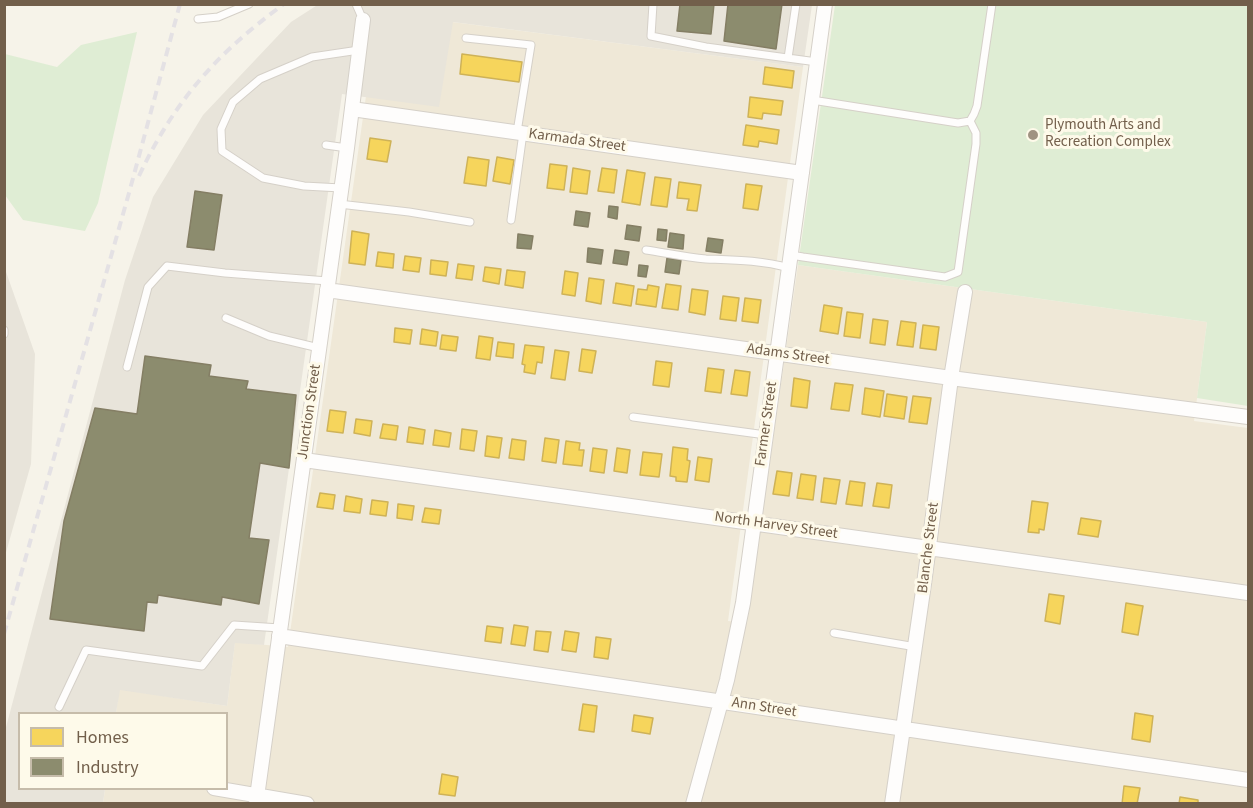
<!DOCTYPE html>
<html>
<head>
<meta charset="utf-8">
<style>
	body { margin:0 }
	#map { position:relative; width:1253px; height:808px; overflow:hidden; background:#f6f3e9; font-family:"Source Sans 3",sans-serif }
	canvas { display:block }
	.frame { position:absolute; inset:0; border:6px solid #725f4b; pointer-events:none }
	.legend { position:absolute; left:18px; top:712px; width:210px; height:78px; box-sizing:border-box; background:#fefaea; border:2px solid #c6bcaa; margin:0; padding:8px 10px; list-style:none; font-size:18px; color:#725f4b }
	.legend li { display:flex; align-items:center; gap:12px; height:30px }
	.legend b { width:30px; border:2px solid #c6bcaa }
</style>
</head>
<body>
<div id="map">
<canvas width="1253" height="808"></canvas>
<div class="frame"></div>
<ul class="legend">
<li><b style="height:16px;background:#f6d55c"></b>Homes</li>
<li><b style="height:16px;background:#8c8c6e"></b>Industry</li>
</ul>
</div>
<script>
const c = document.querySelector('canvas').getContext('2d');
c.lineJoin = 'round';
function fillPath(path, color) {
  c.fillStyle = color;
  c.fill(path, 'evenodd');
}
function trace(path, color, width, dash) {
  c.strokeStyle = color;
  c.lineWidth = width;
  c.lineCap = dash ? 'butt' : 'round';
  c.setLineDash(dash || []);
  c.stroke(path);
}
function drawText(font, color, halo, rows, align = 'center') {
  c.font = font + ' "Source Sans 3",sans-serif';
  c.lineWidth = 6;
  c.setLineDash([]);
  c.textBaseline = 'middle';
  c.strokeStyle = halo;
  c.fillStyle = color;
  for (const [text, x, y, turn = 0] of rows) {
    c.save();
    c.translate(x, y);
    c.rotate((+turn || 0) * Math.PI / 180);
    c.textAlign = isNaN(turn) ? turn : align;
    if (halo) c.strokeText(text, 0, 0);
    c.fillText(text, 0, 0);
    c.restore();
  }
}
const residential = new Path2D(`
	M452 22 803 67 728 621 747 623 798 265 1207 322 1194 421 1248 428V803L103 804 105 789 226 788V714L116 713 119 689 227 706 235 642 288 647 366 96Z`);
const industrial = new Path2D(`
	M319 4 812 5 803 67 453 22 439 107 342 94 264 645 235 643 227 706 120 690 116 713 20 714V788L105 789 103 803 5 804V731L125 280 153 197 203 115 291 22Z
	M5 269 35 354 31 464 5 556Z`);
const green = new Path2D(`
	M835 5H1248V406L1197 398 1207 322 798 265Z
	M137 32 98 203 85 231 23 220 5 195V54L57 67 81 45Z`);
const homes = new Path2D(`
	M462 54 522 62 519 82 460 74Z
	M765 67 794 71 792 88 763 84Z
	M750 97 783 101 781 115 763 113 762 119 748 117Z
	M746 125 779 130 777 144 759 141 758 147 743 145Z
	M370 138 391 141 387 162 367 159Z
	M468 157 489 160 486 186 464 183Z
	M497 157 514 160 510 184 493 181Z
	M550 164 567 166 564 190 547 188Z
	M573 168 590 171 587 194 570 192Z
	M602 168 617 170 614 193 598 191Z
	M627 170 645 173 640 205 622 202Z
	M655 177 671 179 667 207 651 205Z
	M679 182 701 185 697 211 687 210 689 199 677 198Z
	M746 184 762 186 758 210 743 208Z
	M352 231 369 234 365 265 349 263Z
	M378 252 394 254 393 268 376 266Z
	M405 256 421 258 419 272 403 270Z
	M431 260 448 262 446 276 430 274Z
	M458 264 474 266 472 280 456 278Z
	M485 267 501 269 499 284 483 281Z
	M507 270 525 272 523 288 505 285Z
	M565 271 578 273 575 296 562 294Z
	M589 278 604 280 601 304 586 301Z
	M616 283 634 286 631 306 613 303Z
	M666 284 681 286 678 310 662 308Z
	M648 285 659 287 656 307 636 304 638 289 647 290Z
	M692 289 708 291 705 315 689 312Z
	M723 296 739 298 736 321 720 319Z
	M745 298 761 300 758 323 742 321Z
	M824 305 842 308 838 334 820 331Z
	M847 312 863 314 860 338 844 336Z
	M873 319 888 321 885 345 870 343Z
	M901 321 916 323 913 347 897 345Z
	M923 325 939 327 936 350 920 348Z
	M395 328 412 330 410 344 394 342Z
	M422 329 438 332 436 346 420 344Z
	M442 335 458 337 456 351 440 349Z
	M479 336 493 338 490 360 476 358Z
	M498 342 514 344 513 358 496 356Z
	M525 345 544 347 542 363 537 362 535 374 524 372 525 365 522 364Z
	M582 349 596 351 592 373 579 371Z
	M555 350 569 352 565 380 551 378Z
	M656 361 672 363 669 387 653 385Z
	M708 368 724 370 721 393 705 391Z
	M735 370 750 372 747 396 731 394Z
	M794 378 810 381 807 408 791 406Z
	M835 383 853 385 849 411 831 409Z
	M865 388 884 391 880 417 862 414Z
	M887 394 907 397 904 419 884 416Z
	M913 396 931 398 927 424 909 422Z
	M330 410 346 412 343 433 327 431Z
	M356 419 372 421 370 436 354 433Z
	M383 424 398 426 396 440 380 438Z
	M409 427 425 430 423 444 407 442Z
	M462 429 477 431 474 451 460 449Z
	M435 430 451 433 449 447 433 445Z
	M487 436 502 438 499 458 485 456Z
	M545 438 559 440 556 463 542 461Z
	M512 439 526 441 524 460 509 458Z
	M566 441 580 443 579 450H584L582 466 563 464Z
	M673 447 688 449 687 460 690 461 687 482 676 481V477L670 476Z
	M593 448 607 450 604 473 590 471Z
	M617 448 630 450 627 473 614 471Z
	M643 452 662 454 659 477 640 475Z
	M698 457 712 459 709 482 695 480Z
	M777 471 792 473 789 496 773 494Z
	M801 474 816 476 813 500 797 498Z
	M824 478 840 480 836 504 821 502Z
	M850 481 865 483 862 506 846 504Z
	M877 483 892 485 889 508 873 506Z
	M320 493 335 495 333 509 317 507Z
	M346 496 362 499 360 513 344 511Z
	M372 500 388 502 386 516 370 514Z
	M1032 501 1048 503 1044 530 1039 529V533L1028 532Z
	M398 504 414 506 412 520 397 518Z
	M425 508 441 510 439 524 422 522Z
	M1081 518 1101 521 1098 537 1078 534Z
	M1049 594 1064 596 1060 624 1045 621Z
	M1126 603 1143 606 1138 635 1122 632Z
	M514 625 528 627 525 646 511 644Z
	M487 626 503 628 501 643 485 641Z
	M536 631 551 632 548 652 534 650Z
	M565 631 579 633 576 652 562 650Z
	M596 637 611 639 608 659 594 657Z
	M583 704 597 706 594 732 579 730Z
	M1135 713 1153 716 1150 742 1132 739Z
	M634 715 653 718 650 734 632 731Z
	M442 774 458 777 455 796 439 794Z
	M1124 786 1140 788 1137 804H1122Z
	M1180 797 1198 800V804H1179Z`);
const industry = new Path2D(`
	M680 4H714L711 34 677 31Z
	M728 4H782L776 49 724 41Z
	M195 191 222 195 214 250 187 247Z
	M609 206 618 207 617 219 608 217Z
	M576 211 590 213 588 227 574 225Z
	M627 225 641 227 639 241 625 239Z
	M658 229 667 230 666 241 657 240Z
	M670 233 684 235 683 249 668 247Z
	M518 234 533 236 531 249 517 248Z
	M708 238 723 240 721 253 706 251Z
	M588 248 603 250 601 264 587 262Z
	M615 250 629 252 627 265 613 263Z
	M667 258 681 260 679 274 665 272Z
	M639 265 648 266 646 277 638 276Z
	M145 356 211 365 209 376 248 381 246 389 296 395 289 468 260 463 249 538 269 540 259 604 222 597 221 605 158 595 157 603 147 602 144 631 50 619 64 521 95 408 137 414Z`);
const lane = new Path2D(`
	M356 4 363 20
	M653 4 651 36 706 47 817 62
	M198 19 218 17 249 4
	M466 38 531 45 517 132
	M788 58 796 4
	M812 100 958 123 970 121 974 114 977 106 992 4
	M326 145 347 148
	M341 188 304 186 263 178 222 151 221 129 233 102 260 79 312 57 359 50
	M339 204 409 212 470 222
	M511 220 523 133
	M646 250C666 253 686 257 706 259 734 260 761 260 789 268
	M791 255 803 257 945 277 958 272 976 144V133L970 121
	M226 318 269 336 319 348
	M4 330V334
	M127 367 148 287 167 266 225 273 328 281
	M633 417 766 435
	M834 633 916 647
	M59 707 86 650 202 666 234 625 280 628`);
const street = new Path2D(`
	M352 109 802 173
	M327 290 951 378 1248 417
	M304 460 1248 593
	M279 636 1248 780
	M214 788 307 804
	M256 804 347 148 363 20
	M693 804 727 680 743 603 825 4
	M892 804 924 584 951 378 965 292`);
const rail = new Path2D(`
	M139 176C174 101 218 52 284 4
	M4 634 129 193 180 4`);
const markers = [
	[1033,135,6,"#a09382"]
];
const poiNames = [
	["Plymouth Arts and",1045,126],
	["Recreation Complex",1045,143]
];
const streetNames = [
	["Karmada Street",577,141,8],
	["Adams Street",788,355,8],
	["Junction Street",310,412,-82],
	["Farmer Street",767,424,-82],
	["North Harvey Street",776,526,8],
	["Blanche Street",929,548,-83],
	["Ann Street",764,708,9]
];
fillPath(residential, '#efe8d7');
fillPath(industrial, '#e8e4da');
fillPath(green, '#dfedd4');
fillPath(homes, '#f6d55c');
trace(homes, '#ceb257', 1.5);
fillPath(industry, '#8c8c6e');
trace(industry, '#847e64', 1.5);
trace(lane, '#d5d0c8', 9);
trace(street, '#d5d0c8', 16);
trace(lane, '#fefdfc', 7);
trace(street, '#fefdfc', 14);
trace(rail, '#e4e1e4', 4, [9, 6]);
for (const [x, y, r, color] of markers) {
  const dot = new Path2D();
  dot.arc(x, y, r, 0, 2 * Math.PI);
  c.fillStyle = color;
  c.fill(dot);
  trace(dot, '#fefaea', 2);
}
drawText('15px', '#725f4b', '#fefaea', poiNames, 'left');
drawText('15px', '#725f4b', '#fefaea', streetNames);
</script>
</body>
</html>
